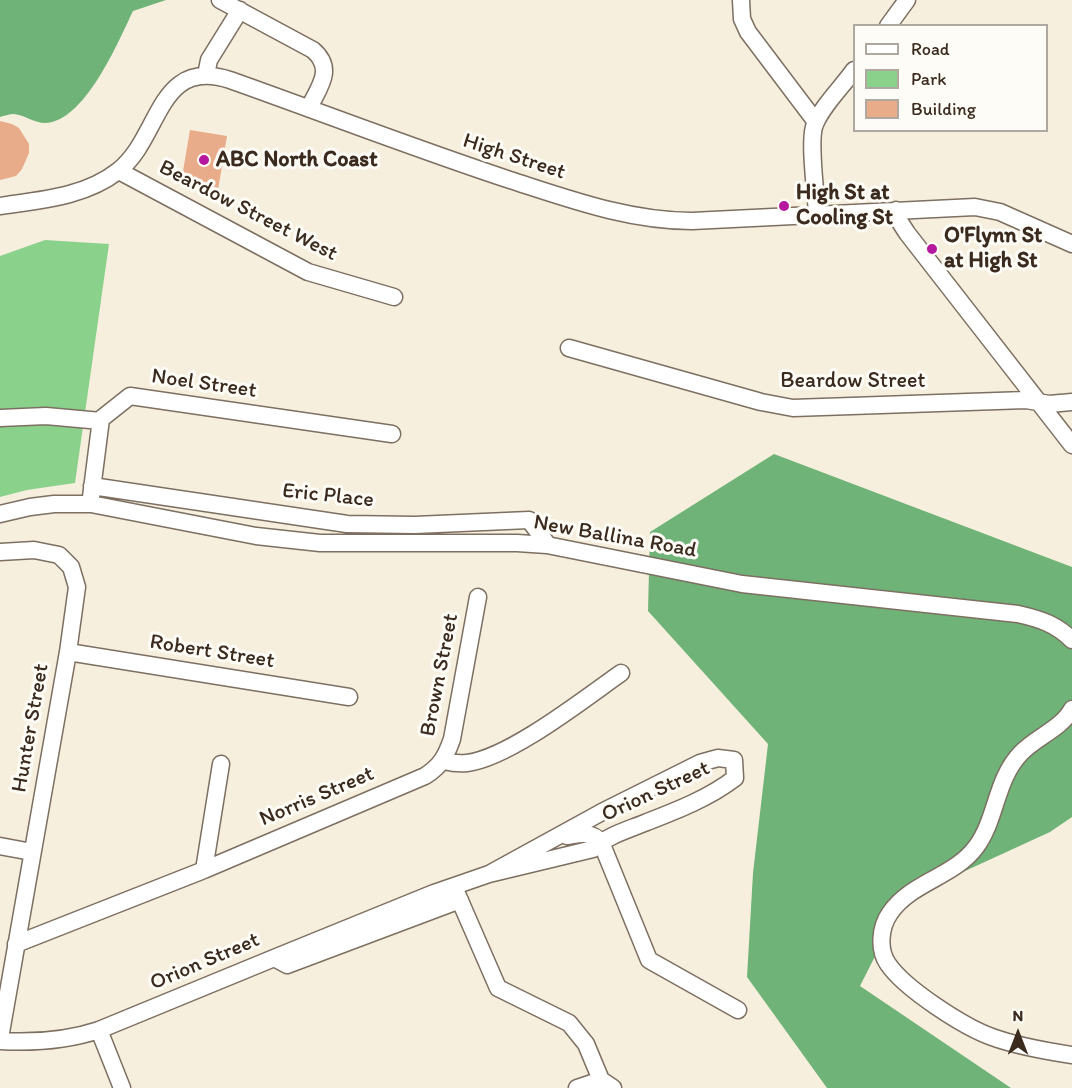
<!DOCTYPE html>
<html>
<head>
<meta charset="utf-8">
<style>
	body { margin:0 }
	#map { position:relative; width:1072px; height:1088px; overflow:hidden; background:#f7efdd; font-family:Itim,sans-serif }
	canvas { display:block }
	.legend { position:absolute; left:853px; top:24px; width:195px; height:108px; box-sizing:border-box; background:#fdfcf7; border:2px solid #afa8a0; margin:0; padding:8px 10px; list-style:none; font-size:18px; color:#3b2a1e }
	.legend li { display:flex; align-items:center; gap:12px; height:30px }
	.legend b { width:30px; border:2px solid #afa8a0 }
	.north { position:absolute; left:988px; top:1004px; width:60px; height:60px; -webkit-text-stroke:4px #fdfcf7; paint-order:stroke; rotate:0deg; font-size:16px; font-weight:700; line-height:24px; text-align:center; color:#3b2a1e }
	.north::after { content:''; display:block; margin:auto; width:21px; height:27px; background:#3b2a1e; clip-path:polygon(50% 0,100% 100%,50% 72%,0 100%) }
</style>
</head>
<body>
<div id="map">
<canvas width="1072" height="1088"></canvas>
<ul class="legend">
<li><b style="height:8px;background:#fff"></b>Road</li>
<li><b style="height:16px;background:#8ad18c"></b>Park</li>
<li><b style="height:16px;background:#e8ac8a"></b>Building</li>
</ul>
<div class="north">N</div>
</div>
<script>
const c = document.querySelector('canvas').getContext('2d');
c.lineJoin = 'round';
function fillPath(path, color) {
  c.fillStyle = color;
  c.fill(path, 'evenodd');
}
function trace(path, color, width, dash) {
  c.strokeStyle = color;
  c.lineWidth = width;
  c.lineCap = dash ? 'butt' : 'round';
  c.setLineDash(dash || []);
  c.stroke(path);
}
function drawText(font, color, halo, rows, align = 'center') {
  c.font = font + ' Itim,sans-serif';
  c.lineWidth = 6;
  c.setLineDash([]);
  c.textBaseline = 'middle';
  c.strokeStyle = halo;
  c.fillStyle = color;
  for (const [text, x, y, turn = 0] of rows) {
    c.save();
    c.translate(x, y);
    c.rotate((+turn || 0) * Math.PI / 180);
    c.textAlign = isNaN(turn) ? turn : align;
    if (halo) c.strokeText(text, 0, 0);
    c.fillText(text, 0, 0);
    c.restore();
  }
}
const green = new Path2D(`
	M45 240 109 244 75 483 27 490 0 497V256Z`);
const forest = new Path2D(`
	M0 0H166L133 11C118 42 85 122 45 123 35 123 24 115 14 114 9 114 4 116 0 117Z
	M774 454 1072 567V817L1050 832 904 899 860 986 1011 1088H827L747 977 753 873 768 744 648 611 650 532Z`);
const building = new Path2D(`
	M0 121 12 124 19 128 29 144V153L22 169 16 176 0 180Z
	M190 130 227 136 218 190 181 183Z`);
const minor = new Path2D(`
	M220 0 313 50C335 69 319 87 309 108
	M741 0 742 19 748 32 816 122
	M888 26 907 0
	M206 75 209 60 240 10
	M119 171 308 272 394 297
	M0 206C40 200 85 197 118 171 161 138 157 56 230 80 323 113 416 149 510 180 569 199 629 221 692 221L975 207 1000 212 1072 244
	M896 210 898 219 907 233 1072 445
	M817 214C816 194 809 144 814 127 820 108 843 86 854 70
	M569 348 761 402 793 408 1026 400 1049 404 1072 402
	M0 418 46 416 101 421
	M92 486 347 524 415 525 529 520 548 545
	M91 497 101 419 130 396 392 434
	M0 514 30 507 54 504H91L256 536 320 543H517L547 545 742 584 1018 614C1040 619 1056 624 1072 640
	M0 552 34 550 59 555 71 567 77 587 68 652 0 1038
	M68 652 349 697
	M1072 709C1061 729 1036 737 1021 753 995 780 997 819 976 847 954 877 911 882 890 913 880 927 878 950 888 964 905 989 964 1027 992 1037 1017 1046 1045 1051 1072 1055
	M444 761C452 763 459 764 467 763 509 758 584 699 621 673
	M567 836C581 834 591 831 601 842L649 960 738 1010
	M0 846 32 852
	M204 870 221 764
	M454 887 498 988 569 1023 586 1044 601 1080 613 1088
	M16 944 204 870 425 776C441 766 446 756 452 739L478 597
	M274 958 287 965 460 900
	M99 1030 122 1088
	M0 1041C35 1043 66 1041 99 1030L279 956 434 893 489 874 602 812 700 763 718 758 734 760 735 778C709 798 678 810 647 822 628 830 608 835 593 849L489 874
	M577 1088 601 1080`);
const markers = [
	[204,160,6,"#b5179e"],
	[784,206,6,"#b5179e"],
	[932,249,6,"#b5179e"]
];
const streetNames = [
	["High Street",514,157,18],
	["Beardow Street West",248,211,27],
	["Beardow Street",853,381],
	["Noel Street",204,384,8],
	["Eric Place",328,496,6],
	["New Ballina Road",615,537,10],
	["Robert Street",212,652,9],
	["Brown Street",440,675,-79],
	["Hunter Street",31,728,-80],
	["Orion Street",656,792,-25],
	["Norris Street",317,797,-23],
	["Orion Street",205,962,-23]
];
const poiNames = [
	["ABC North Coast",216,160],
	["High St at",796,193],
	["Cooling St",796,218],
	["O'Flynn St",944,236],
	["at High St",944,261]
];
fillPath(green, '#8ad18c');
fillPath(forest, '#6fb378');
fillPath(building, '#e8ac8a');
trace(minor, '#7d6f61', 19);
trace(minor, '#fff', 16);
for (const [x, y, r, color] of markers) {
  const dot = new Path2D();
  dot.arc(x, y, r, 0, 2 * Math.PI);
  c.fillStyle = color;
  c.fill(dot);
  trace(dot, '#fdfcf7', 2);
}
drawText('22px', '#3b2a1e', '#fdfcf7', streetNames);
drawText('bold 22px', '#3b2a1e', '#fdfcf7', poiNames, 'left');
</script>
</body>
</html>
